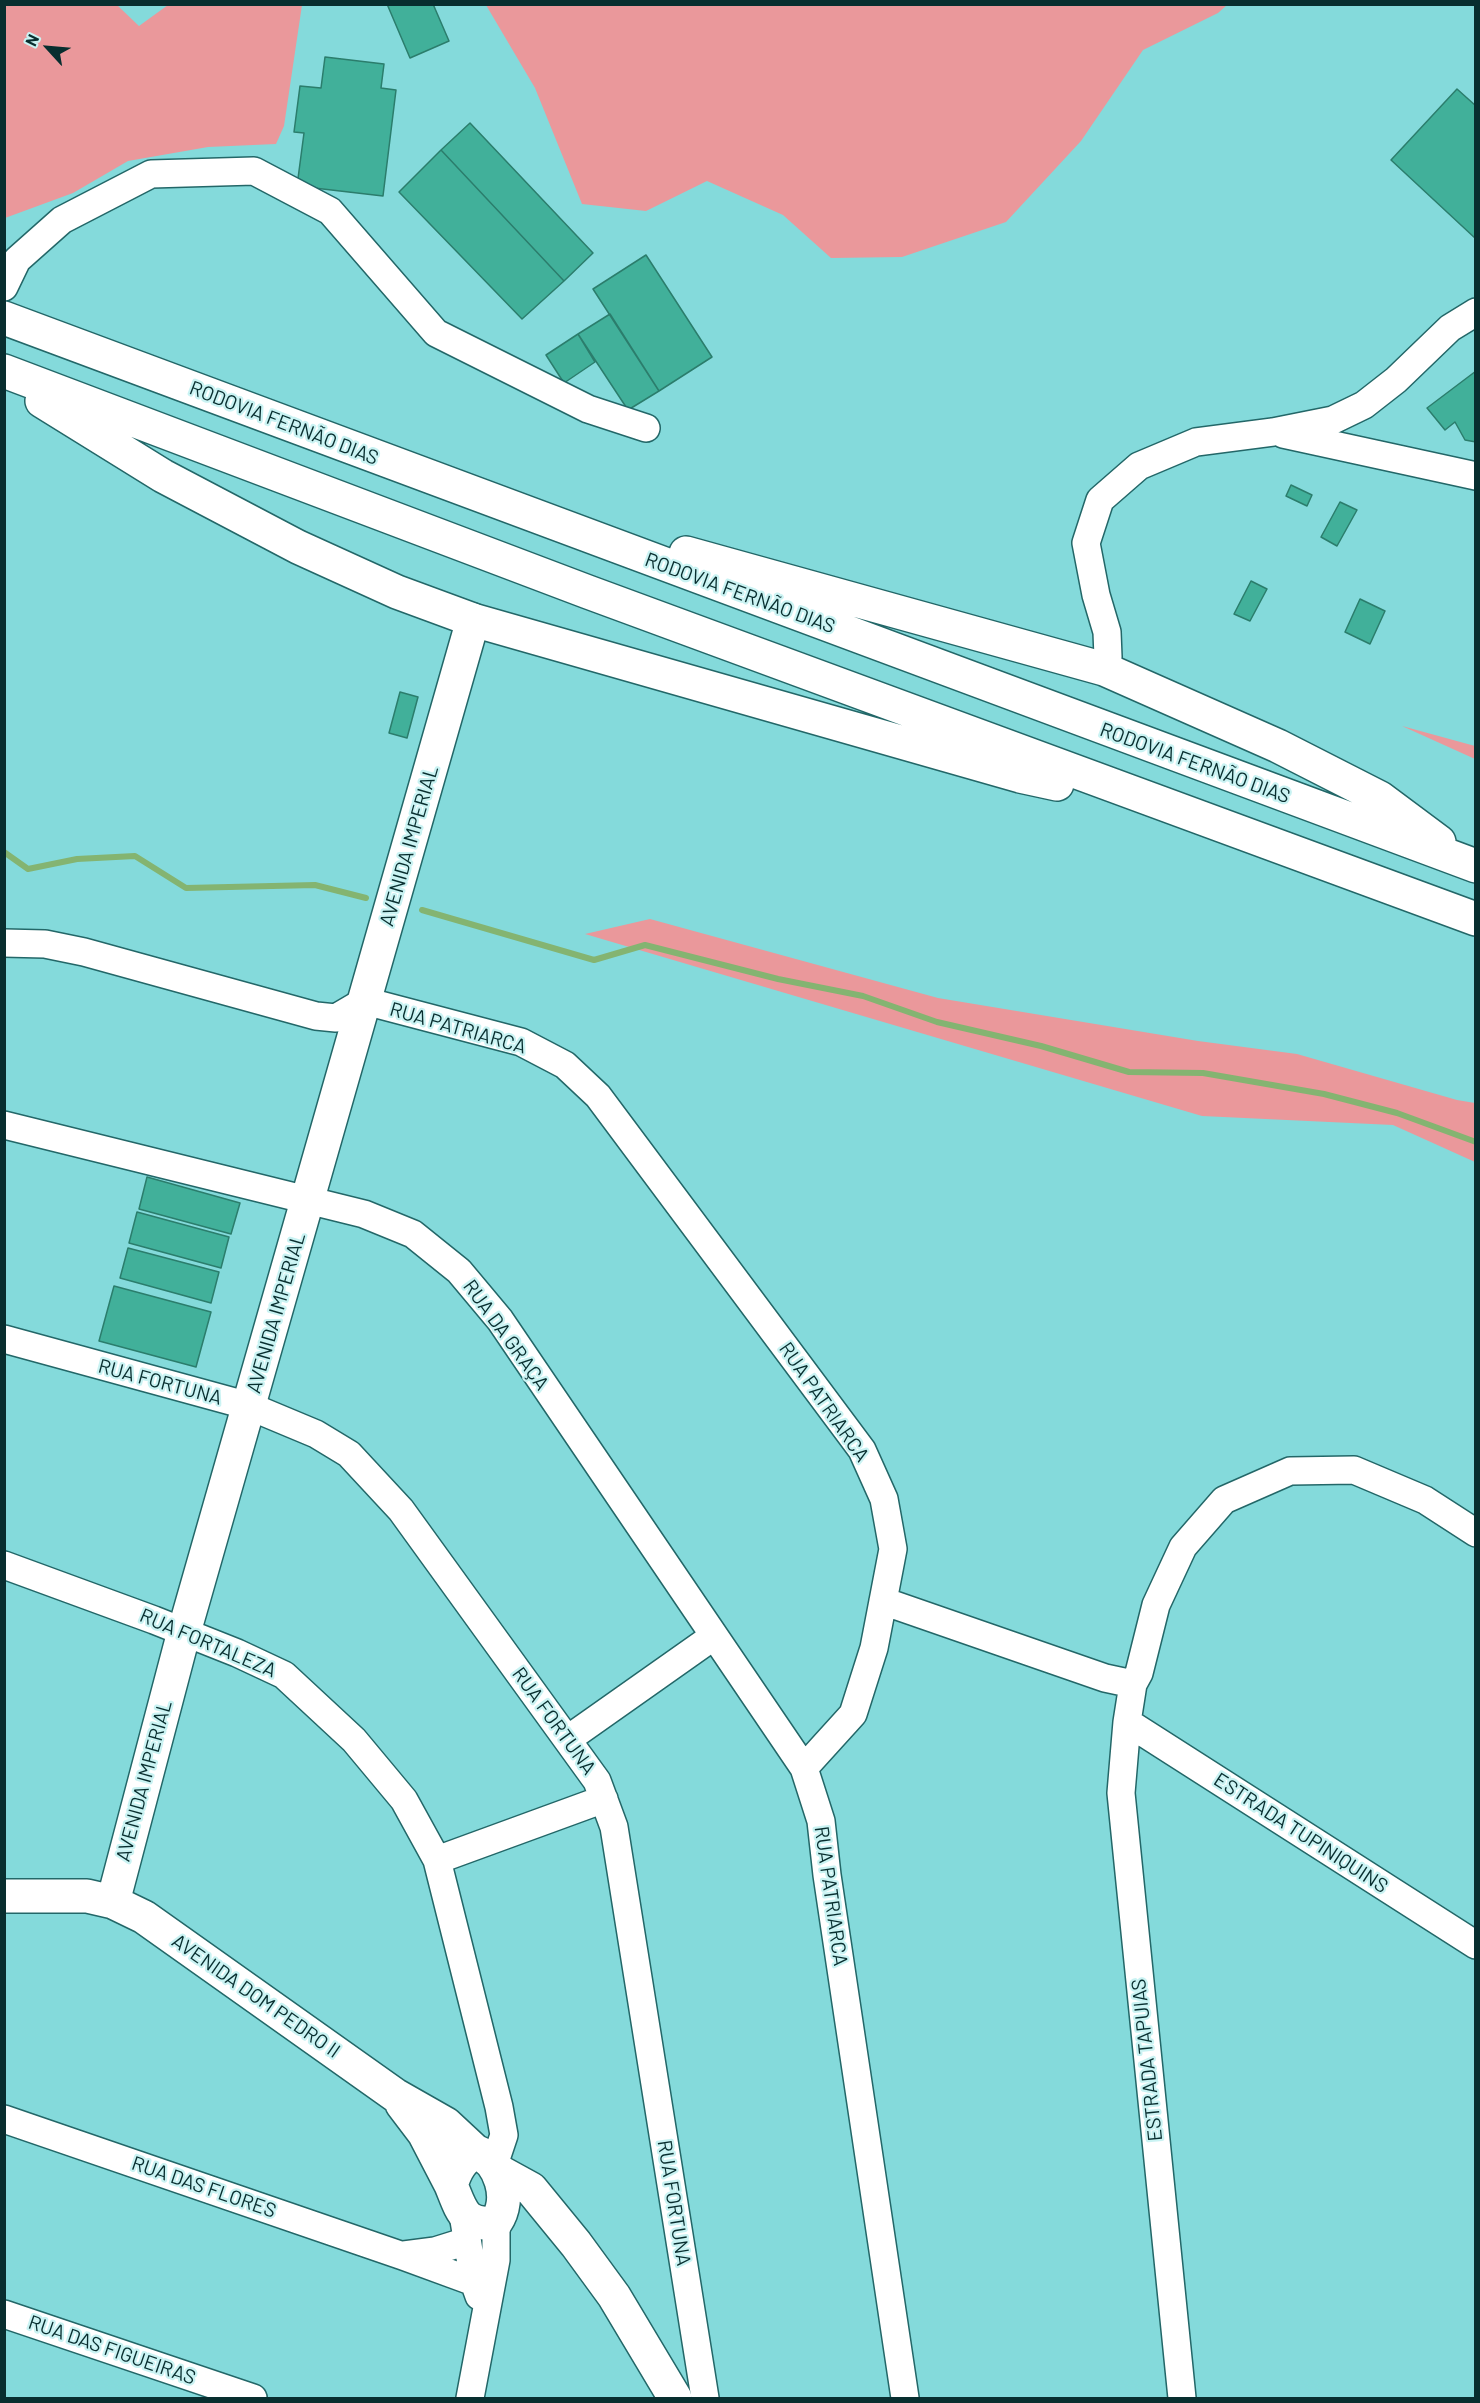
<!DOCTYPE html>
<html>
<head>
<meta charset="utf-8">
<style>
	body { margin:0 }
	#map { position:relative; width:1480px; height:2403px; overflow:hidden; background:#84dadb; font-family:Barlow,sans-serif }
	canvas { display:block }
	.frame { position:absolute; inset:0; border:6px solid #082e2f; pointer-events:none }
	.north { position:absolute; left:18px; top:18px; width:60px; height:60px; -webkit-text-stroke:4px #caf3f3; paint-order:stroke; rotate:296deg; font-size:16px; font-weight:700; line-height:24px; text-align:center; color:#082e2f }
	.north::after { content:''; display:block; margin:auto; width:21px; height:27px; background:#082e2f; clip-path:polygon(50% 0,100% 100%,50% 72%,0 100%) }
</style>
</head>
<body>
<div id="map">
<canvas width="1480" height="2403"></canvas>
<div class="frame"></div>
<div class="north">N</div>
</div>
<script>
const c = document.querySelector('canvas').getContext('2d');
c.lineJoin = 'round';
function fillPath(path, color) {
  c.fillStyle = color;
  c.fill(path, 'evenodd');
}
function trace(path, color, width, dash) {
  c.strokeStyle = color;
  c.lineWidth = width;
  c.lineCap = dash ? 'butt' : 'round';
  c.setLineDash(dash || []);
  c.stroke(path);
}
function drawText(font, color, halo, rows, align = 'center') {
  c.font = font + ' Barlow,sans-serif';
  c.lineWidth = 4.5;
  c.setLineDash([]);
  c.textBaseline = 'middle';
  c.strokeStyle = halo;
  c.fillStyle = color;
  for (const [text, x, y, turn = 0] of rows) {
    c.save();
    c.translate(x, y);
    c.rotate((+turn || 0) * Math.PI / 180);
    c.textAlign = isNaN(turn) ? turn : align;
    if (halo) c.strokeText(text, 0, 0);
    c.fillText(text, 0, 0);
    c.restore();
  }
}
const green = new Path2D(`
	M4 5H117L139 26 168 5H302L284 126 276 144 208 147 128 161 73 193 5 218Z
	M486 5H1227L1218 13 1143 50 1081 141 1006 222 902 257 831 258 783 215 707 181 646 211 582 204 535 88Z
	M1402 726 1475 746V759Z
	M650 919 938 998 1198 1041 1297 1054 1457 1100 1475 1103V1162L1393 1125 1202 1116 585 934Z`);
const stream = new Path2D(`
	M4 852 28 869 77 859 135 856 186 888 315 885 366 898
	M422 910 594 960 645 945 778 979 863 996 937 1022 1041 1046 1129 1072 1203 1073 1324 1094 1397 1113 1476 1142`);
const building = new Path2D(`
	M387 4H433L449 41 410 58Z
	M325 57 384 64 381 88 396 90 383 196 297 186 304 133 294 132 300 86 321 88Z
	M1457 89 1476 106V239L1391 160Z
	M470 123 593 253 564 281 441 150Z
	M441 150 564 281 522 319 399 192Z
	M646 255 712 357 659 391 593 289Z
	M610 314 659 391 628 410 578 334Z
	M578 334 595 362 564 383 546 355Z
	M1476 371V442L1465 440 1455 422 1445 430 1427 408Z
	M1291 485 1312 495 1307 506 1286 496Z
	M1340 502 1357 510 1337 546 1321 537Z
	M1251 581 1267 589 1250 621 1234 614Z
	M1360 599 1385 611 1370 644 1345 632Z
	M400 692 418 697 407 738 389 733Z
	M147 1177 240 1203 231 1234 139 1209Z
	M137 1212 229 1237 221 1268 129 1243Z
	M128 1248 219 1272 211 1303 120 1278Z
	M114 1286 211 1312 196 1367 99 1341Z`);
const minor = new Path2D(`
	M4 287 17 260 62 220 151 174 254 171 330 211 436 333 588 409 646 428
	M1283 434 1476 476
	M1104 669 1108 657 1107 632 1096 595 1086 543 1100 500 1139 466 1196 442 1273 432 1333 420 1364 405 1396 380 1450 328 1476 312
	M4 943 45 944 84 952 316 1016 336 1018 365 1001 521 1042 565 1065 598 1096 862 1450 884 1499 893 1549 874 1648 853 1714 804 1768 821 1821 827 1875 905 2398
	M4 1125 364 1214 413 1234 459 1271 500 1320 804 1768
	M4 1339 249 1406 316 1434 349 1454 401 1510 597 1781 614 1827 705 2398
	M4 1565 154 1620 237 1653 284 1675 354 1740 404 1800 437 1860 499 2107 504 2135 494 2165
	M883 1601 1105 1678 1133 1684
	M1127 1722 1476 1945
	M568 1739 714 1636
	M437 1860 604 1799
	M4 2119 403 2256 474 2282
	M463 2214 474 2282 479 2296
	M404 2255 435 2251 467 2241
	M4 2314 253 2398
	M470 2398 496 2260V2222
	M1182 2398 1121 1793 1127 1722 1133 1684 1139 1673 1156 1605 1183 1547 1224 1500 1290 1471 1354 1470 1425 1500 1476 1533`);
const major = new Path2D(`
	M4 1896H87L113 1902 184 1632 473 620
	M113 1902 144 1917 395 2095 446 2124 475 2151
	M402 2104 424 2133 451 2185
	M475 2151C501 2161 512 2199 496 2222 464 2228 461 2209 451 2185 456 2169 461 2161 475 2151Z
	M500 2172 531 2189 576 2244 614 2296 675 2398`);
const highway = new Path2D(`
	M4 318 1476 866
	M4 371 588 592 1476 919
	M42 401 163 476 298 547 397 592 473 620 1020 776 1057 784
	M686 553 1104 669 1278 746 1380 798 1439 842`);
const streetNames = [
	["RODOVIA FERNÃO DIAS",284,423,21],
	["RODOVIA FERNÃO DIAS",740,593,20],
	["RODOVIA FERNÃO DIAS",1195,763,20],
	["AVENIDA IMPERIAL",409,846,-74],
	["RUA PATRIARCA",458,1028,16],
	["AVENIDA IMPERIAL",276,1313,-74],
	["RUA DA GRAÇA",506,1335,54],
	["RUA FORTUNA",160,1382,15],
	["RUA PATRIARCA",824,1402,55],
	["RUA FORTALEZA",208,1643,23],
	["RUA FORTUNA",554,1721,54],
	["AVENIDA IMPERIAL",144,1781,-75],
	["ESTRADA TUPINIQUINS",1301,1833,33],
	["RUA PATRIARCA",831,1896,82],
	["AVENIDA DOM PEDRO II",256,1996,35],
	["ESTRADA TAPUIAS",1147,2060,-96],
	["RUA DAS FLORES",204,2187,19],
	["RUA FORTUNA",674,2203,81],
	["RUA DAS FIGUEIRAS",112,2350,19]
];
fillPath(green, '#ea989b');
trace(stream, '#84b471', 6);
fillPath(building, '#41b09a');
trace(building, '#2b7d6c', 1.5);
trace(minor, '#236768', 30);
trace(major, '#236768', 36);
trace(highway, '#236768', 36);
trace(minor, '#fff', 27);
trace(major, '#fff', 33);
trace(highway, '#fff', 33);
drawText('20px', '#082e2f', '#caf3f3', streetNames);
</script>
</body>
</html>
